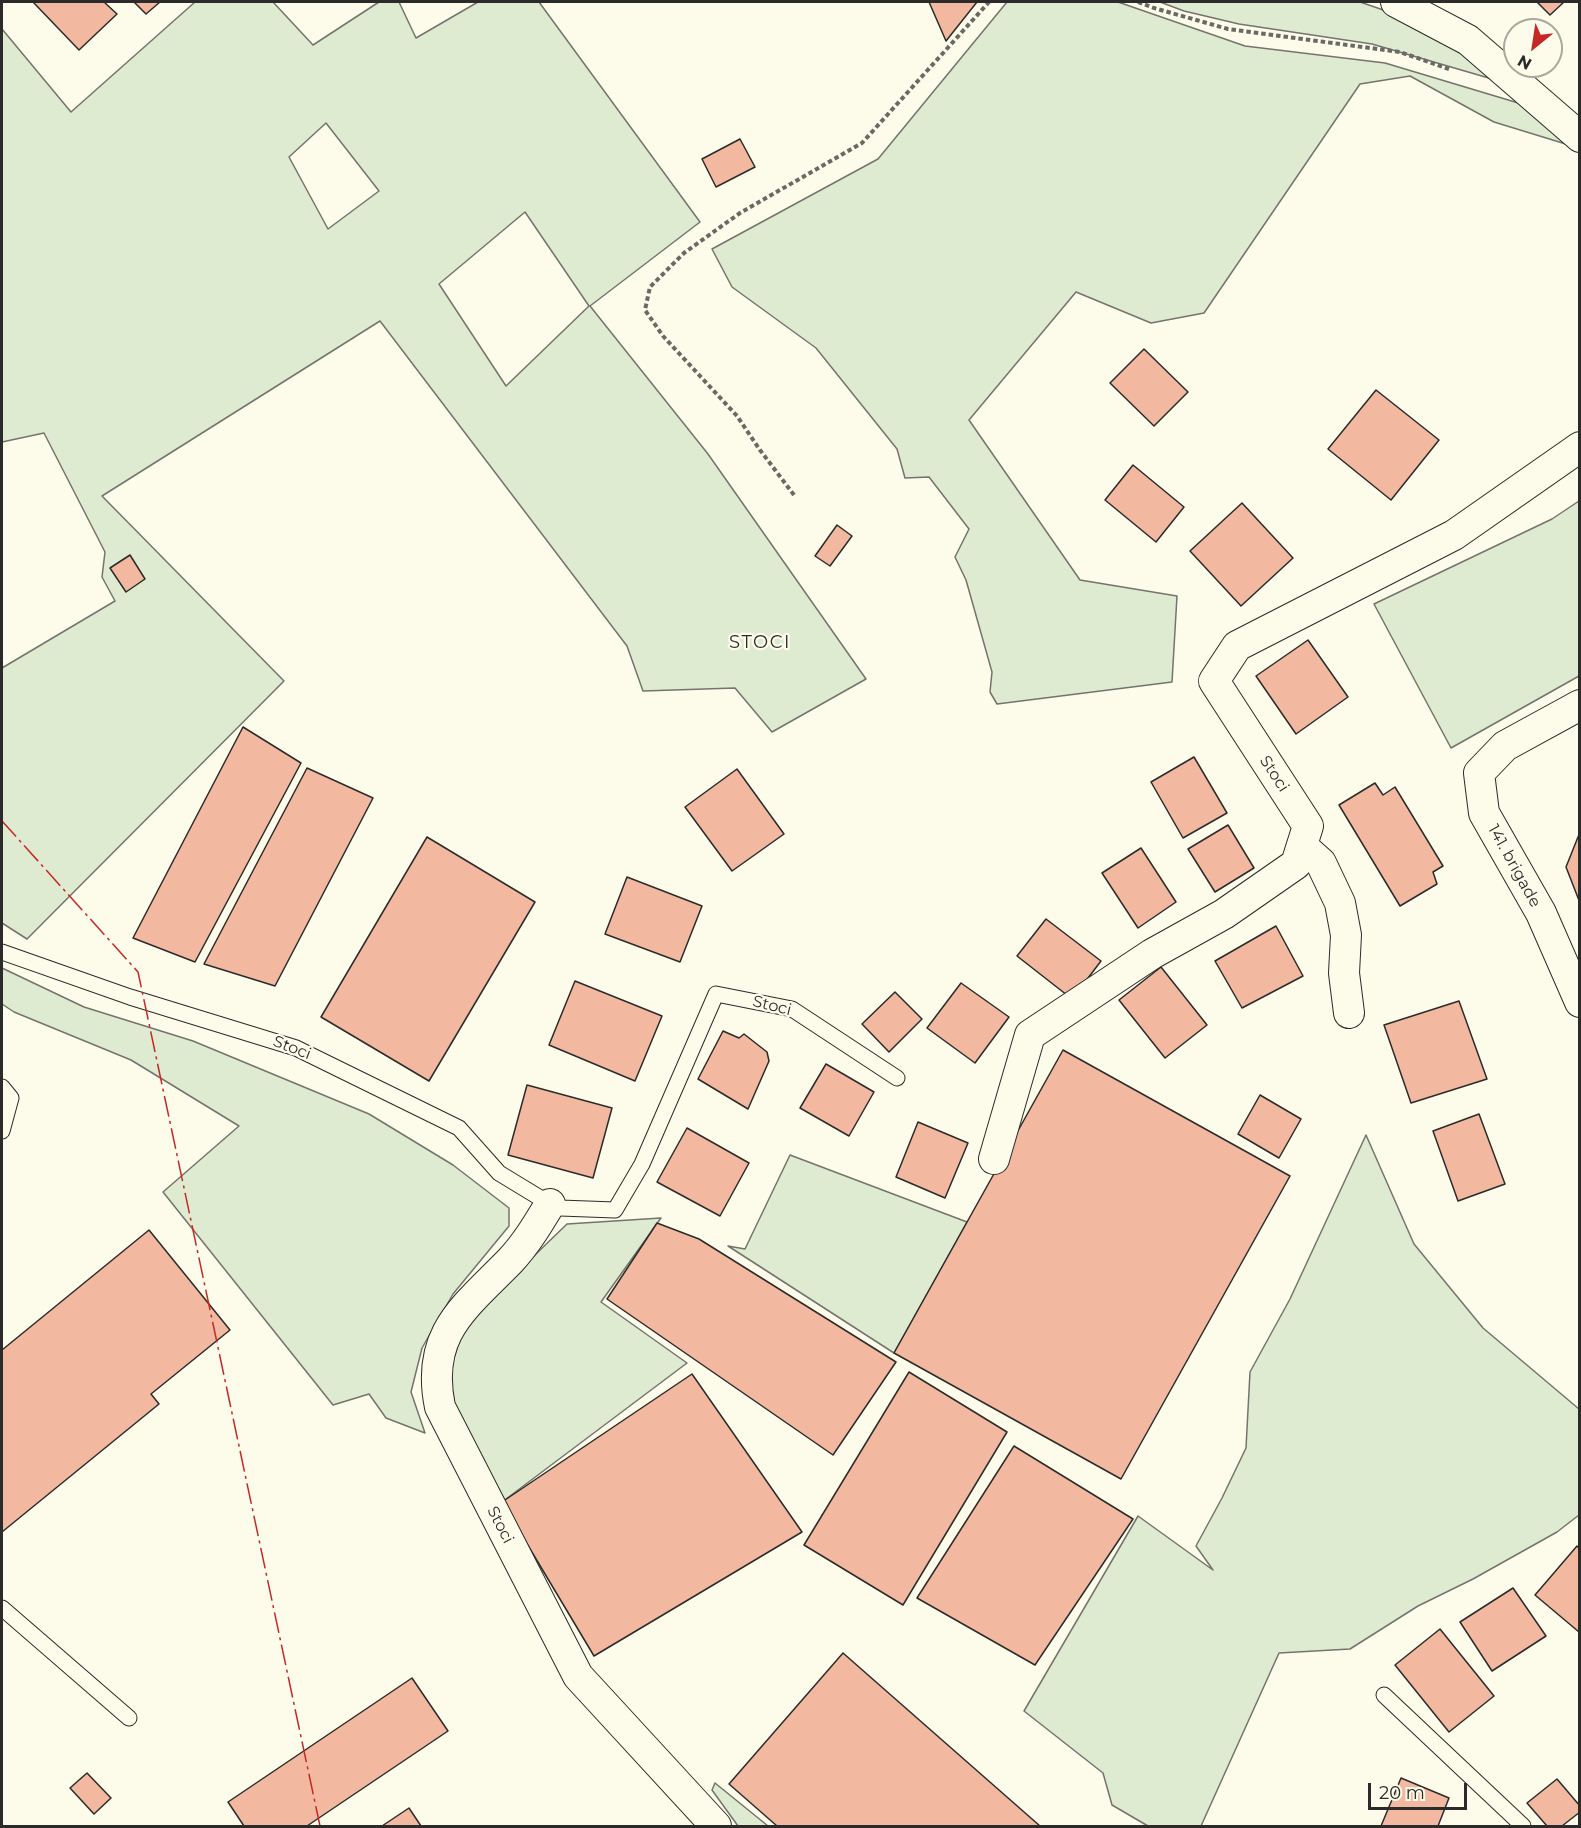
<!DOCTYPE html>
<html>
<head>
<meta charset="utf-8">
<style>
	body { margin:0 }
	#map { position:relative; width:1581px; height:1828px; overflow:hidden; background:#fdfbea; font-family:Montserrat,sans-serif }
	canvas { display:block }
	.frame { position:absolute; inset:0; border:3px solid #2b2b2b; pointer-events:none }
	.north { position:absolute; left:1503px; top:18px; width:60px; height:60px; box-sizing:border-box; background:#fdfbea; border:2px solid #a9a89e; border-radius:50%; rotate:210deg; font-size:16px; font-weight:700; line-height:24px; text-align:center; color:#2b2b2b }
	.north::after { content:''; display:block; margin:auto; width:21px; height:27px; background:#c62828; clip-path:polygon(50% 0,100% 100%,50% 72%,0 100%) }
	.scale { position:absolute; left:1368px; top:1783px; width:99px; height:27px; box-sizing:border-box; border:3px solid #2b2b2b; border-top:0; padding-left:8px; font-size:18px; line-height:21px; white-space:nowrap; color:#2b2b2b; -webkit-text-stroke:4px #fdfbea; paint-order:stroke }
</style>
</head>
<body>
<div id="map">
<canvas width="1581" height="1828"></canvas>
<div class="frame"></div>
<div class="north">N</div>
<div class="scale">20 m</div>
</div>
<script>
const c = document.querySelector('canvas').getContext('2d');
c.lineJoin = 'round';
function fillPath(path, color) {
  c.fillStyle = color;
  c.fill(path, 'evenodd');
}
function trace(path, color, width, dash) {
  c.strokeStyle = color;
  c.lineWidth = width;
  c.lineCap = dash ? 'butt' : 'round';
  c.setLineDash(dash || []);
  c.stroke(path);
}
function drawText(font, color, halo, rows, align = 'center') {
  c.font = font + ' Montserrat,sans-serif';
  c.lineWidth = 4.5;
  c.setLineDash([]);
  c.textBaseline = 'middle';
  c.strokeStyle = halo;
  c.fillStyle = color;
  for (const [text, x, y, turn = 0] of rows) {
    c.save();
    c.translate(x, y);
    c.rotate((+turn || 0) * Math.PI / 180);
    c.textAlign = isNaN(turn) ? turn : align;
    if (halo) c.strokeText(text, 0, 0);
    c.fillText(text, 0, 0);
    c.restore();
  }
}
const green = new Path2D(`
	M195 2H273L313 45 379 2H399L416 38 478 2H539L700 222 590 306 708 454 866 679 772 732 735 688 643 691 627 646 380 321 102 496 284 681 27 939 2 923V668L115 601 102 577 105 552 44 433 2 442V29L71 112ZM326 123 379 191 328 229 289 157ZM525 212 589 306 506 386 439 284Z
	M1007 2H1118L1245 46 1385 63 1525 105 1569 145 1494 122 1410 76 1360 84 1204 313 1151 323 1076 292 969 420 1080 580 1177 596 1172 682 997 704 990 692 992 672 966 580 955 557 969 529 929 477 905 478 897 449 816 348 732 287 712 249 878 159Z
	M1160 2H1360L1398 15 1485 68 1499 81 1372 44 1239 24 1184 11Z
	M1579 501V676L1451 748 1374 604 1552 519Z
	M2 968 84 1007 193 1041 369 1114 453 1165 509 1208V1226L453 1294 422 1348 411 1392 425 1433 386 1418 369 1394 333 1405 163 1192 239 1126 131 1060 14 1012 2 1004Z
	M1366 1135 1414 1244 1483 1328 1579 1409V1515L1557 1532 1473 1579 1418 1606 1350 1649 1279 1653 1201 1826H1148L1112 1805 1103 1773 1024 1711 1138 1516 1213 1570 1196 1546 1222 1498 1246 1448 1250 1372 1290 1299Z
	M790 1155 967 1222 894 1353 728 1246 745 1249Z
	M661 1218 601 1302 687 1363 502 1502 450 1399V1368L462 1334 479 1309 567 1224Z
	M715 1783 768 1826H738L712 1790Z`);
const building = new Path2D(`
	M33 2H104L117 14 79 50Z
	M134 2H160L146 14Z
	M929 2H977L946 41Z
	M1537 2H1564L1550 15Z
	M740 139 755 167 716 187 702 159Z
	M1144 349 1188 392 1154 426 1110 383Z
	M1376 390 1439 440 1391 500 1328 449Z
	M1133 465 1184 507 1156 542 1105 500Z
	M1242 503 1293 558 1241 606 1190 551Z
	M837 525 852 536 830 566 815 556Z
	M130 555 145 579 126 592 110 568Z
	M1308 640 1348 697 1296 734 1256 676Z
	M243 727 301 763 195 962 133 938Z
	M1194 757 1227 813 1183 838 1151 782Z
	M307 768 373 798 275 986 204 964Z
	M737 769 784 834 732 871 685 807Z
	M1375 783 1383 795 1395 787 1443 866 1433 872 1437 884 1400 906 1339 805Z
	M1228 825 1254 868 1215 892 1188 849Z
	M1580 832V903L1566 867Z
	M427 837 535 902 429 1081 321 1017Z
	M1141 848 1176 902 1138 928 1102 873Z
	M627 877 702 906 680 962 605 934Z
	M1046 919 1101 961 1072 999 1017 956Z
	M1276 926 1303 976 1242 1008 1215 961Z
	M1161 967 1207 1025 1165 1058 1119 1000Z
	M575 981 662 1016 635 1081 549 1045Z
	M961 983 1009 1017 975 1063 927 1028Z
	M895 992 922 1019 889 1052 862 1024Z
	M1459 1001 1487 1079 1411 1103 1384 1025Z
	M723 1031 739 1038 744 1034 767 1052 769 1061 748 1109 698 1079Z
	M1063 1050 1290 1176 1121 1479 894 1353Z
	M826 1064 874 1092 849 1136 800 1108Z
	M527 1085 612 1108 593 1178 508 1155Z
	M1260 1095 1301 1119 1279 1158 1238 1134Z
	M1479 1114 1505 1184 1458 1201 1433 1131Z
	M918 1122 968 1143 945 1198 896 1177Z
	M687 1128 749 1163 720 1216 657 1182Z
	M657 1223 699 1239 896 1362 833 1455 607 1299Z
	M149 1230 230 1330 151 1394 159 1404 2 1532V1350Z
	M909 1372 1007 1432 903 1605 804 1545Z
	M692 1374 802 1532 594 1656 502 1502Z
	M1014 1446 1133 1519 1035 1665 917 1598Z
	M1577 1546 1580 1549 1579 1632 1535 1595Z
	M1513 1588 1546 1636 1492 1671 1460 1622Z
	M1440 1629 1494 1696 1449 1732 1395 1665Z
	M843 1653 1040 1826H777L729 1784Z
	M412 1678 448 1731 307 1826H244L228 1802Z
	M87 1773 111 1798 94 1814 70 1788Z
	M1401 1778 1449 1798 1438 1826H1381Z
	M1557 1779 1580 1806V1812L1562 1826H1547L1527 1803Z
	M409 1808 421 1826H382Z`);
const path = new Path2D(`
	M1138 2 1154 8 1228 29 1400 52 1449 69
	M794 495 760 450 737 416 663 336 645 310 650 287 684 253 740 213 862 143 989 2`);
const lane = new Path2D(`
	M2 952 130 997 296 1048 459 1128 499 1173 550 1204 560 1208 615 1210 642 1164 716 994 792 1009 897 1078
	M2 1087 11 1098 2 1131
	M2 1608 129 1718
	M1384 1695 1523 1826`);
const street = new Path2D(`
	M1396 2 1468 40 1580 137
	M1580 705 1505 746 1479 773 1484 813 1541 913 1580 1002
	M1302 846 1321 863 1340 903 1346 935 1344 973 1349 1013
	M994 1159 1030 1035 1152 954 1224 914 1296 864 1308 826 1214 681 1237 646 1454 535 1580 447
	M550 1204C538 1224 526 1244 510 1261 464 1308 425 1334 440 1407L578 1676 716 1826`);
const power = new Path2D(`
	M2 821 138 972 320 1826`);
const streetNames = [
	["Stoci",1274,774,57],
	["141. brigade",1514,866,61],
	["Stoci",772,1006,14],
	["Stoci",292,1048,21],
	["Stoci",500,1525,63]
];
const neighbourhoodNames = [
	["STOCI",760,643]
];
fillPath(green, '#deebd1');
trace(green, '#74746e', 1.5);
fillPath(building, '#f2b8a0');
trace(building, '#2b2b2b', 1.5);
trace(lane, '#2b2b2b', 17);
trace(street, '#2b2b2b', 32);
trace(path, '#6a6964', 4, [4.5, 3]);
trace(lane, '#fdfbea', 15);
trace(street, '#fdfbea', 30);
trace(power, '#c62828', 1.5, [21, 4.5, 3, 4.5]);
drawText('16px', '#2b2b2b', '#fdfbea', streetNames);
c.letterSpacing = '1.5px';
drawText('18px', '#2b2b2b', '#fdfbea', neighbourhoodNames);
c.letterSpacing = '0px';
</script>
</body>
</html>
